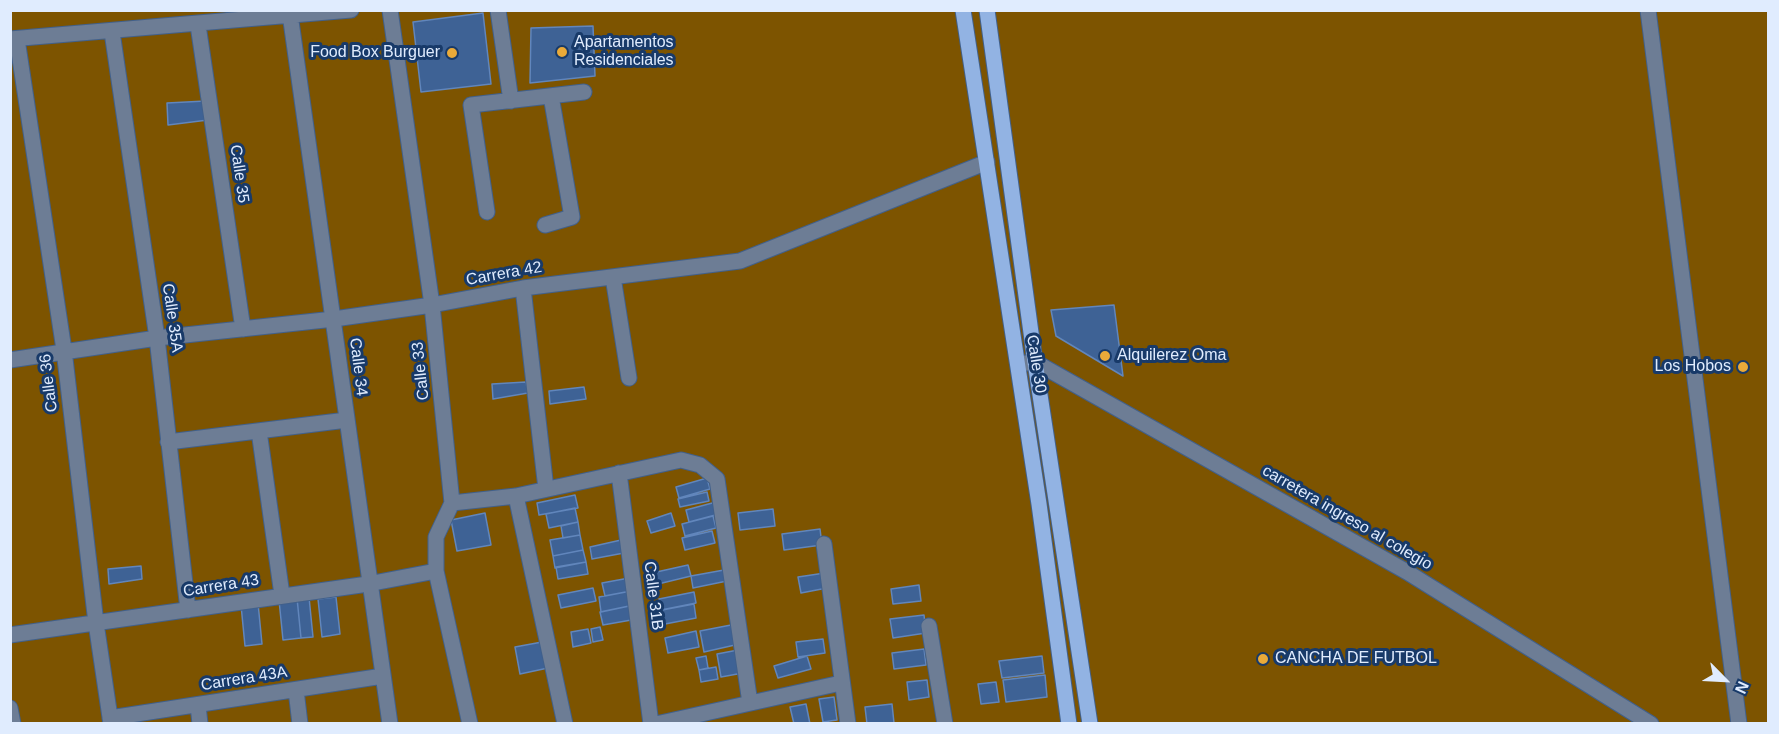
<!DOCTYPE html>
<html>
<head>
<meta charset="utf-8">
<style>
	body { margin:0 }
	#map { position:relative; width:1779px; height:734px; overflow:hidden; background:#234575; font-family:Arial,sans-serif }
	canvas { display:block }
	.frame { position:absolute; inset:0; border:12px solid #e0ecfe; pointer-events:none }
	.north { position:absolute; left:1695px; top:650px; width:60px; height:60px; -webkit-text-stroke:4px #183a69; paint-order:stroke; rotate:114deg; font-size:16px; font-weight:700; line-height:24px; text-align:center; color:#e0ecfe }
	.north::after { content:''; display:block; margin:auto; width:21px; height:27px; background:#e0ecfe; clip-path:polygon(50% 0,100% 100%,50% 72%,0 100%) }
</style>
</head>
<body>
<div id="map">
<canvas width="1779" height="734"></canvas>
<div class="frame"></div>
<div class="north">N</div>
</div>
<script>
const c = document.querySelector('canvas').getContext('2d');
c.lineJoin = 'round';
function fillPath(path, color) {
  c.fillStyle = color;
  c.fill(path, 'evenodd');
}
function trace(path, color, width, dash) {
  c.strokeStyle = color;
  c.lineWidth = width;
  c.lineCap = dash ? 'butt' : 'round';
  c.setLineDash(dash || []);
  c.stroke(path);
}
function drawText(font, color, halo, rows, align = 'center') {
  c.font = font + ' Arial,sans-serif';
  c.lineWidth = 6;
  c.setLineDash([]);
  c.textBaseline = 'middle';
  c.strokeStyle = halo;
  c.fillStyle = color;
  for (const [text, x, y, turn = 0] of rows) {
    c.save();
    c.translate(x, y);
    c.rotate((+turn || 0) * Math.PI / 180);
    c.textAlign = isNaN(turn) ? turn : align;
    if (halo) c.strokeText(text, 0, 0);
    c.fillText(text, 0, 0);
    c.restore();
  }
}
const green = new Path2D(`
	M10 11H1768V723H11Z`);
const building = new Path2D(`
	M483 13 491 84 421 92 413 22Z
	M593 26 595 76 530 83 531 28Z
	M206 101 208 120 168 125 167 103Z
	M1114 305 1123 376 1056 336 1051 310Z
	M526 382 528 393 493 399 492 384Z
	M584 387 586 399 550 404 549 391Z
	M707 478 710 489 679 498 676 487Z
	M707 492 709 501 680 507 678 499Z
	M575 495 578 508 539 515 537 503Z
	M716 502 719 514 689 522 686 510Z
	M575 508 578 522 549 528 546 514Z
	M773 509 775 526 740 530 738 513Z
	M485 513 491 545 457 551 451 520Z
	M671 513 675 526 651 533 647 521Z
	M713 516 716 528 685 536 682 524Z
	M578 522 580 535 563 538 561 526Z
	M820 529 822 545 784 550 782 534Z
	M712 531 715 543 685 550 682 538Z
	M580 535 583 550 553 556 550 540Z
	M621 540 624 553 592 559 590 547Z
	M583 550 586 562 555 568 553 556Z
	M586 562 588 574 558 579 556 567Z
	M688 565 691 576 654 585 652 573Z
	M141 566 142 579 109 584 108 569Z
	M724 570 727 581 693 588 691 576Z
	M825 573 827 588 801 593 798 577Z
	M629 578 631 591 605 596 602 583Z
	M919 585 921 601 893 604 891 589Z
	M593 588 596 601 561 608 558 595Z
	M631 591 634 605 601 612 599 597Z
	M694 592 696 603 661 610 659 599Z
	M309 597 313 637 301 638 297 598Z
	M336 597 340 634 322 637 318 599Z
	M297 598 301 638 283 640 279 600Z
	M258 603 262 644 245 646 241 605Z
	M694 604 696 618 660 625 657 611Z
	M634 605 637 619 603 625 600 612Z
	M924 615 926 633 893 638 890 619Z
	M731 625 735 645 704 652 700 631Z
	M600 627 603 640 593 642 591 629Z
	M588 629 591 643 573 647 571 632Z
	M696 631 699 647 668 653 665 638Z
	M823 639 825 653 798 657 796 642Z
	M542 642 548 668 520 674 515 647Z
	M924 649 926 665 894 669 892 653Z
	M738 650 743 673 721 677 717 654Z
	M706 656 708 668 699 670 696 658Z
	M807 656 811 669 778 678 774 666Z
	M1042 656 1044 673 1002 678 999 661Z
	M716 667 718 679 701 682 699 670Z
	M1045 675 1047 697 1006 702 1003 680Z
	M927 680 929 697 909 700 907 682Z
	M996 682 999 702 981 704 978 684Z
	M834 697 837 720 823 722 819 699Z
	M806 704 810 724H794L790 707Z
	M892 704 894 723 867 724 865 707Z`);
const minor = new Path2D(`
	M390 10 432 305 452 503 436 537V571L470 724
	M498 10 511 101
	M1648 10 1739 724
	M290 14 390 724
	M198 25 243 329
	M112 32 157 338 188 610
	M10 39 351 10
	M17 39 64 350 96 623 111 724
	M487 212 471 105 584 92
	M545 225 572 217 551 96
	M613 277 629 378
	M523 288 546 489
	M10 360 157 338 334 319 432 305 523 288 740 261 987 162
	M1018 364 1035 362 1407 572 1651 724
	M259 431 282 595
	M168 442 347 420
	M619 473 651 724
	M516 496 565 724
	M452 503 516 496 681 460 700 465 717 479 750 703
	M824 544 848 724
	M929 626 945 724
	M10 635 368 584 436 571
	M296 690 300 724
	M198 705 200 724
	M10 708 13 724
	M110 718 383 676
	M656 724 841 683`);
const major = new Path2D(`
	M963 10 1039 504 1069 724
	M987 10 1035 362 1090 724`);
const markers = [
	[562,52,6,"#eaaa39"],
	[452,53,6,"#eaaa39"],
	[1105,356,6,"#eaaa39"],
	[1743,367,6,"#eaaa39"],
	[1263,659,6,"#eaaa39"]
];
const poiNames = [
	["Apartamentos",574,43],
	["Residenciales",574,61],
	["Food Box Burguer",440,53,"right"],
	["Alquilerez Oma",1117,356],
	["Los Hobos",1731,367,"right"],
	["CANCHA DE FUTBOL",1275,659]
];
const streetNames = [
	["Calle 35",239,174,82],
	["Carrera 42",504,274,-10],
	["Calle 35A",172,318,82],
	["Calle 30",1036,364,81],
	["Calle 34",358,367,83],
	["Calle 33",421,371,-96],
	["Calle 36",49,383,-97],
	["carretera ingreso al colegio",1347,518,30],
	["Carrera 43",221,586,-9],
	["Calle 31B",653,596,83],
	["Carrera 43A",244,679,-9]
];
fillPath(green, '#7d5400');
fillPath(building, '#3e6295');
trace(building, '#6186bc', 1.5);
trace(minor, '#41608b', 17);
trace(major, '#41608b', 17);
trace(minor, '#6d7d95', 15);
trace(major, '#92b3e3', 15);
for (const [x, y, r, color] of markers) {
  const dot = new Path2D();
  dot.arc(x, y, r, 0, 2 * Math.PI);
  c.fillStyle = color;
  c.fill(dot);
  trace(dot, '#183a69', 2);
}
drawText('16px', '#e0ecfe', '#183a69', poiNames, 'left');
drawText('16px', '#e0ecfe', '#183a69', streetNames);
</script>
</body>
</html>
